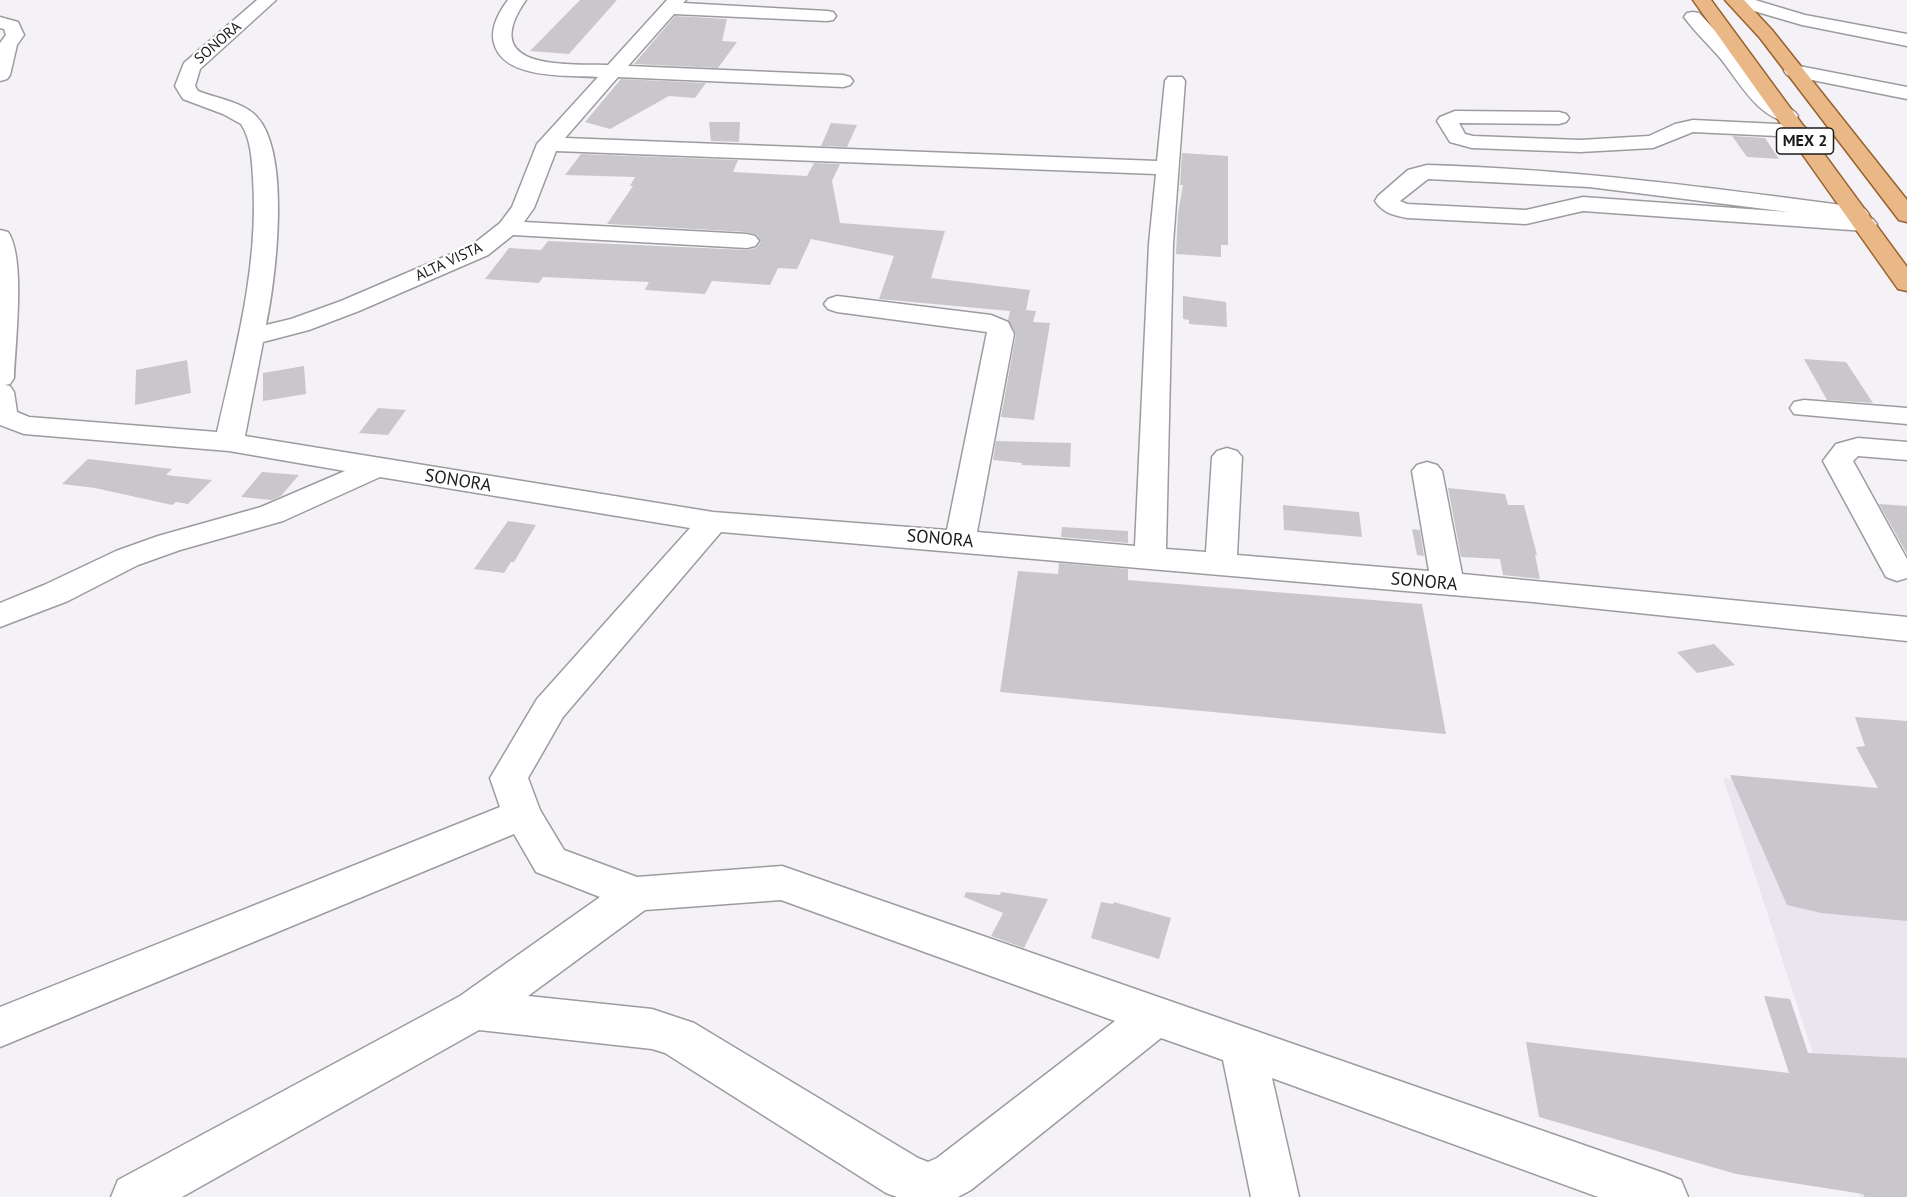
<!DOCTYPE html>
<html>
<head>
<meta charset="utf-8">
<style>
	body { margin:0 }
	canvas { display:block; background:#f4f2f6 }
</style>
</head>
<body>
<canvas width="1907" height="1197"></canvas>
<script>
const c = document.querySelector('canvas').getContext('2d');
c.lineJoin = 'round';
function fillPath(path, color) {
  c.fillStyle = color;
  c.fill(path, 'evenodd');
}
function trace(path, color, width, dash) {
  c.strokeStyle = color;
  c.lineWidth = width;
  c.lineCap = dash ? 'butt' : 'round';
  c.setLineDash(dash || []);
  c.stroke(path);
}
function drawText(font, color, halo, rows, align = 'center') {
  c.font = font + ' "PT Sans",sans-serif';
  c.lineWidth = 4.5;
  c.setLineDash([]);
  c.textBaseline = 'middle';
  c.strokeStyle = halo;
  c.fillStyle = color;
  for (const [text, x, y, turn = 0] of rows) {
    c.save();
    c.translate(x, y);
    c.rotate((+turn || 0) * Math.PI / 180);
    c.textAlign = isNaN(turn) ? turn : align;
    if (halo) c.strokeText(text, 0, 0);
    c.fillText(text, 0, 0);
    c.restore();
  }
}
const built = new Path2D(`
	M1723 778 1907 798V1197H1860Z`);
const building = new Path2D(`
	M580 0H617L569 54 530 51Z
	M675 16 727 19 722 41 737 42 718 68 634 64Z
	M621 79 706 83 695 98 669 96 610 129 585 122Z
	M709 122H740L739 142 711 141Z
	M831 123 857 125 847 147 821 146Z
	M1732 136 1765 138 1779 159 1747 157Z
	M1182 153 1228 156V245H1221V257L1176 254 1178 213 1183 185H1180Z
	M581 154 738 160 733 172 807 176 814 163 840 164 832 181 840 223 945 231 931 278 1030 290 1026 310 1036 311 1033 322 1050 323 1034 420 1001 417 1016 334 1008 320 1010 311 879 299 894 256 811 239 797 269 778 268 770 285 712 281 705 294 645 290 649 282 543 277 539 283 485 279 509 248 541 250 548 241 747 250 756 248 761 242 757 235 747 232 607 224 633 186H630L635 177 565 175Z
	M1183 296 1226 302 1227 327 1189 324V320L1183 319Z
	M1804 359 1846 362 1873 403 1827 400Z
	M187 360 191 393 135 405 136 370Z
	M304 366 306 394 263 401V373Z
	M378 408 406 410 388 435 359 433Z
	M996 441 1071 443 1070 467 1022 465V463L993 460Z
	M88 459 172 469 166 475 212 480 188 504 176 502 172 505 95 488 62 484Z
	M262 472 299 475 281 496 272 500 241 497Z
	M1448 488 1505 494 1508 505H1524L1537 555H1535L1540 579 1503 575 1500 559 1461 557Z
	M1879 504 1907 506V554Z
	M1283 505 1359 512 1362 537 1284 530Z
	M508 521 536 525 514 562H511L504 573 474 569Z
	M1062 527 1128 531V543L1061 537Z
	M1412 529 1420 530 1424 556 1417 555Z
	M1059 563 1128 569V580L1422 604 1446 734 1000 692 1018 571 1058 574Z
	M1714 644 1735 665 1697 673 1677 652Z
	M1855 717 1907 721V921L1821 913 1787 905 1730 775 1878 788 1856 747 1865 746Z
	M966 892 1000 895 1001 892 1048 899 1024 948 991 936 1003 913 964 897Z
	M1101 902 1113 904 1114 902 1171 918 1159 959 1091 938Z
	M1764 996 1790 999 1808 1053 1907 1058V1197H1865L1863 1194 1736 1174 1539 1117 1526 1042 1789 1073Z`);
const minor = new Path2D(`
	M257 0H276L200 69 195 86 198 91C215 98 244 102 257 117 291 154 276 278 266 325L291 319 341 301 472 245 500 223 512 207 537 144 598 77C568 75 503 80 494 43 490 28 499 12 508 0H526C477 70 564 64 608 65L667 0H686L683 3 827 11 833 12 836 16 833 20 827 21 674 14 628 66 843 75 850 77 853 81 850 85 843 87 618 77 565 138 1157 161 1165 81 1168 77H1182L1185 81 1173 244 1166 549 1206 552 1212 457 1217 451 1227 448 1237 451 1242 457 1237 555 1429 571 1412 471 1417 465 1427 462 1437 465 1442 471 1462 574 1907 617V641L1533 602 721 532 563 717 528 778 540 810 564 850 637 877 782 866 1664 1173 1681 1180 1688 1197H1598L1272 1078 1299 1197H1251L1223 1060 1161 1038 971 1190 958 1197H897L886 1193 665 1053 652 1049 479 1030 182 1197H111L118 1180 460 996 600 897 536 872 514 834 0 1047V1007L500 807 490 778 537 699 690 528 380 477 283 521 180 550 138 565 68 601 0 627V603L44 585 116 551 158 536 261 507 345 471 229 451 24 434 0 425V230L8 232C26 258 15 344 14 378L10 384 5 385 10 386 14 392 17 412 29 417 217 432C236 348 259 265 253 178 252 160 251 139 241 124L223 114 183 99 175 86 184 63ZM556 151 1156 174 1149 244 1135 546 977 532 1014 334 1008 322 991 315 837 296 828 299 824 304 828 309 837 312 987 332 947 530 713 512 245 436 263 342 309 330 359 311 488 255 513 235 747 248 755 246 759 241 755 236 747 234 524 222 534 208ZM781 900 1115 1021 937 1158 928 1162 918 1158 694 1023 652 1009 528 996 645 910Z
	M1727 0H1755L1805 15 1907 34V46L1802 25 1730 4Z
	M1693 12 1699 13 1736 53 1765 92 1795 112 1798 116 1795 120C1764 128 1737 79 1721 59 1709 45 1695 32 1684 17L1687 13Z
	M0 17 18 22 24 35 17 45 10 75 7 79 0 81V43L6 35 4 29 0 28Z
	M1794 65 1907 87V99L1787 75 1784 71 1787 67Z
	M1455 111 1559 112 1566 114 1569 118 1566 122 1559 124 1459 123 1465 134 1473 136 1580 140 1649 136 1675 124 1693 120 1798 125 1805 127 1808 131 1805 135 1798 137 1693 132 1653 148 1580 152 1472 148 1450 142 1437 121 1440 117Z
	M1427 165C1571 169 1714 188 1857 207L1865 209 1869 214 1866 217 1873 219 1877 224 1873 229 1865 231 1583 211 1526 224 1407 218C1393 215 1383 213 1375 201L1378 196 1408 170ZM1428 179 1589 187 1789 212 1583 197 1526 210 1407 204 1400 201Z
	M1804 400 1907 408V424L1794 414 1790 408 1794 402Z
	M1858 438 1907 442V460L1858 456 1853 461 1907 559V578L1897 581 1886 577 1823 461 1836 444Z`);
const major = new Path2D(`
	M1693 0H1711L1907 267V291L1898 289Z
	M1725 0H1744L1772 30 1907 200V222L1899 220 1760 38Z`);
const farStreetnames = [
	["SONORA",218,43,-41],
	["ALTA VISTA",449,262,-25]
];
const shields = [
	[1805,141,57]
];
const shieldNames = [
	["MEX 2",1805,141]
];
const streetNames = [
	["SONORA",458,481,9],
	["SONORA",940,539,5],
	["SONORA",1424,582,5]
];
fillPath(built, '#ebe5f0');
fillPath(building, '#c9c7cb');
trace(minor, '#9d9b9f', 3);
trace(major, '#98622e', 3);
fillPath(minor, '#fff');
fillPath(major, '#eab887');
drawText('15px', '#1b1b1c', '#fff', farStreetnames);
for (const [x, y, w] of shields) {
  const box = new Path2D();
  box.roundRect(x - w / 2, y - 13, w, 26, 4.5);
  c.fillStyle = '#fff';
  c.fill(box);
  trace(box, '#1b1b1c', 1.5);
}
drawText('bold 16px', '#1b1b1c', null, shieldNames);
drawText('18px', '#1b1b1c', '#fff', streetNames);
</script>
</body>
</html>
